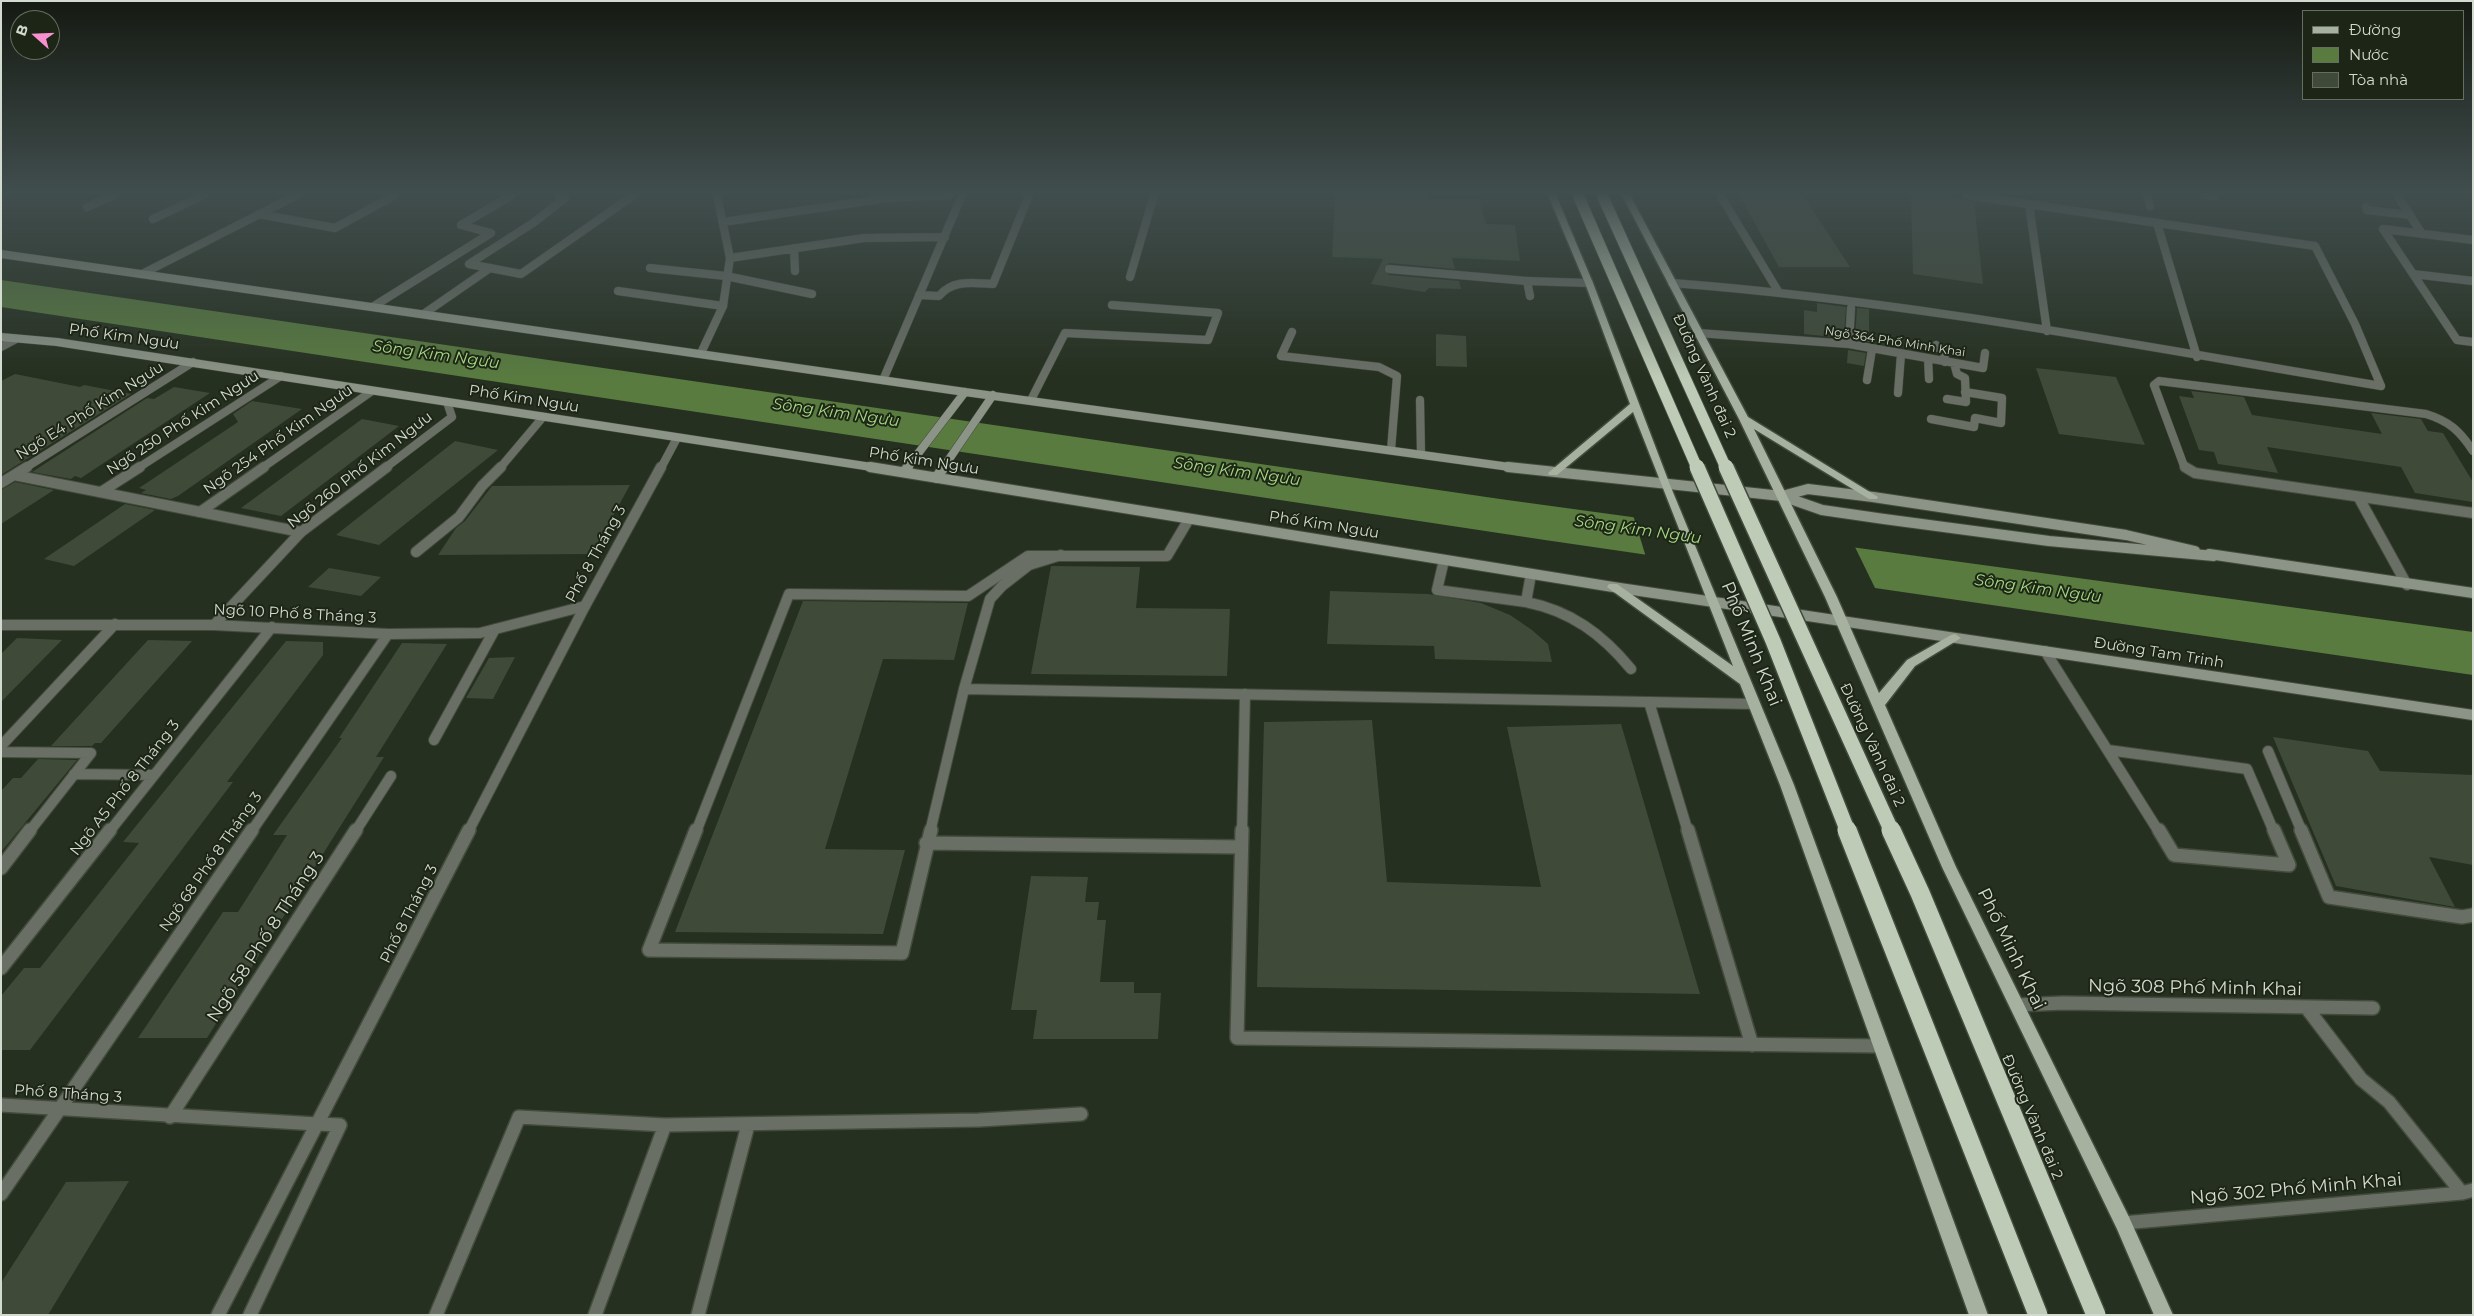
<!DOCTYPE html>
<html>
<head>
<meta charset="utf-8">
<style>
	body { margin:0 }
	#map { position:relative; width:2474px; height:1316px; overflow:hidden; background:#263020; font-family:Montserrat,sans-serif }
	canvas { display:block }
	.frame { position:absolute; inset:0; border:2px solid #d3dacf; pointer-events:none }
	.legend { position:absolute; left:2302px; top:10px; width:162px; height:90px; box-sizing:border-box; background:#1d2616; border:1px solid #666e60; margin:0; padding:6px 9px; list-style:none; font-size:15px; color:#d3dacf }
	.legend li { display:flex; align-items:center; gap:10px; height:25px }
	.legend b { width:25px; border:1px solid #666e60 }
	.north { position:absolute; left:10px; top:10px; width:50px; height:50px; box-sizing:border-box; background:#1d2616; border:1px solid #666e60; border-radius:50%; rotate:290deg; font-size:14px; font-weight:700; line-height:20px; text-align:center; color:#d3dacf }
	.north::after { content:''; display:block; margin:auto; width:18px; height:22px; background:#f690cf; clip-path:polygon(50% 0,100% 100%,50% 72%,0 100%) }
</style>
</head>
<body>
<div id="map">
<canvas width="2474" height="1316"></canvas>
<div class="frame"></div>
<ul class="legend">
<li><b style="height:6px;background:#a6b1a0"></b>Đường</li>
<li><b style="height:14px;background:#597b40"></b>Nước</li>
<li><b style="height:14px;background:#3f4a38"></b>Tòa nhà</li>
</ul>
<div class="north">B</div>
</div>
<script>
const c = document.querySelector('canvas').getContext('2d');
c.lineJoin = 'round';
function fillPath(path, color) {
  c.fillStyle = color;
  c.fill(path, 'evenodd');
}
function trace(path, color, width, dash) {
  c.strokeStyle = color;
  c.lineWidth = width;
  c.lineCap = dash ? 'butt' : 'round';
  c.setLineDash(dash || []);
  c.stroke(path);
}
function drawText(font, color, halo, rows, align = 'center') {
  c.font = font + ' Montserrat,sans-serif';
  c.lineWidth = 4;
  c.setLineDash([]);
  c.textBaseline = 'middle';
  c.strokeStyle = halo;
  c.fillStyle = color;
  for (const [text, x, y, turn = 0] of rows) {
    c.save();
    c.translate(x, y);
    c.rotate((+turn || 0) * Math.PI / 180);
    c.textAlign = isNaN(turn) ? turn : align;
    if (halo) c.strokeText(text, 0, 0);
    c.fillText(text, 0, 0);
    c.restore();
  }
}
const water = new Path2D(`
	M1 280 1500 499 2473 632V675L1545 540 1 307Z`);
const pier = new Path2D(`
	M1633 515 1854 545 1876 590 1646 557Z`);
const building = new Path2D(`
	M1335 195H1428V199H1480L1486 224 1515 225 1520 261 1452 258 1455 269 1389 263 1384 268 1389 275 1459 281 1461 289 1429 288 1425 292 1371 284 1383 259 1332 257Z
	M1739 195H1803L1850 267H1779Z
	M1911 195H1945L1974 202 1983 284 1913 274Z
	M1817 303 1846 307 1844 338 1804 334V310L1817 312Z
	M1857 308 1869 309V342L1855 339Z
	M1436 334 1466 336 1467 367 1436 366Z
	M1848 350 1866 353 1864 366 1847 363Z
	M2036 368 2116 377 2145 445 2059 434Z
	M15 374 80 387 84 385 131 394 1 475V381Z
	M174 387 210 393 81 478 75 476 71 479 32 472 147 398 154 399Z
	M2191 391 2244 397 2252 415 2382 434 2371 413 2421 419 2428 431 2443 433 2473 482V502L2415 493 2401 467 2267 447 2278 473 2218 464 2214 452 2199 450 2179 396 2194 398Z
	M252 401 302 409 178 496 171 499 141 493 146 490 139 488 238 422 233 414Z
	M362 419 399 426 281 516 241 508Z
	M455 441 498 450 379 545 336 535Z
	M15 482 54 490 1 524V490Z
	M630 485 592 554 438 555 456 528 465 521 492 486Z
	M125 504 155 510 74 566 44 559Z
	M1051 566 1140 567 1136 608 1230 609 1227 676 1031 674Z
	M329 568 381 577 361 596 308 587Z
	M1330 591 1428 594 1481 603 1510 615 1532 630 1548 644 1552 662 1435 659 1434 646 1327 644Z
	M803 601 968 603 954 660 883 659 825 849 905 850 883 934 675 932Z
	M17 638 62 640 1 702V654Z
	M148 640 192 641 101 743H95L92 746H51Z
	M286 641 323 642V655L227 782H233L30 1050H1V996L24 968H40L139 843 123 842Z
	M402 643 447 644 376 757H384L207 1038H138L223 912H238L287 835H273L342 738H339Z
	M515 657 493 699 466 698 489 658Z
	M1372 720 1387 882 1541 887 1507 727 1621 724 1700 994 1257 987 1264 722Z
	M2273 737 2368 751 2380 771 2473 775V865L2429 857 2455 907 2336 886Z
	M38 759 77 760 1 852V791L13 778H21Z
	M1031 876 1088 877 1085 902H1099L1097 920H1106L1100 982H1134V993H1161L1158 1039H1033L1037 1010H1011Z
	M129 1181 48 1315H1V1283L66 1182Z`);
const laneFar2 = new Path2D(`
	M561 195 559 196 565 198 533 223 469 264 521 274 634 195
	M2147 195 2150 206
	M2204 195 2215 196
	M2397 195 2422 234
	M87 207 114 195
	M2366 207 2367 210 2410 215
	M259 214 335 228 395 195
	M153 219 204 195
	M723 222 887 198 950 195
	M2473 240 2383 229 2457 340 2473 342
	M794 248 795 271
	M730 258 864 238 945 237
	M650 268 726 276 812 294
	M1389 269 1527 281
	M142 274 297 195
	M2413 274 2473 281
	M1130 277 1154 195
	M618 291 723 306
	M919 295 939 296C953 279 973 283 993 284L1029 195
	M374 306 491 233 461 225 512 195
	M425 313 490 268
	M1292 332 1281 356 1379 367 1397 376 1391 450
	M1698 333 1849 344 1983 368 1985 353
	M1849 344 1851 308
	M1936 345 1938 348 1944 349 1945 362
	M1928 358 1929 379
	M883 380 962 195
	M1867 380 1872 349
	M1898 393 1901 354
	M1947 399 1966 402 1965 378 1957 374 1954 363
	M1031 400 1065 333 1208 340 1218 313 1112 305
	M1931 419 1974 427 1975 418 2001 423 2002 398 1965 392
	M262 468 372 391
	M385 468 452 417 447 402`);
const laneFar1 = new Path2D(`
	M200 512 264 467
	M1058 556H1167L1189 519
	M1058 556 1061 555
	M1444 560 1437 590 1526 602
	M1531 574 1526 602C1571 611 1602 634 1631 669
	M1 625H214L388 634 480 633 585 606
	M214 625 301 532 387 467
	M2045 651 2159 832
	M964 689 1754 704
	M1649 702 1688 832
	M434 740 495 629
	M1 746 115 624
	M2108 750 2247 769 2274 832
	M2268 751 2302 832
	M1 752 91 753 29 832
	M74 774 154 775
	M109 832 272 627
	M251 832 388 634
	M355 832 391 776
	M696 832 789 594 968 596 1028 556H1058
	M930 832 964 689 990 599 1002 586 1029 565 1058 556
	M1242 832 1245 694`);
const lane = new Path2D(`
	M696 830 649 950 902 953 931 830
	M1242 830 1237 1038 1881 1046
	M1688 830 1752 1045
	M2159 830 2174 855 2289 865 2274 830
	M2301 830 2329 897 2462 917 2473 915
	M926 843 1241 847
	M1 868 30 830
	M1 968 110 830
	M2017 1005 2063 1003 2373 1008
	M2306 1007 2361 1079 2389 1102 2462 1193
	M170 1117 356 830
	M665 1125 979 1120 1081 1114
	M1 1194 252 830
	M2123 1223 2462 1193 2473 1190
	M218 1315 317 1124
	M436 1315 519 1117 665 1125 595 1315
	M698 1315 748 1125`);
const streetFar2 = new Path2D(`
	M1720 195 1778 291
	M1966 195 2315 246 2355 324 2381 386
	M2029 204 2047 331
	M2157 223 2197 357
	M1672 283C1910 301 2146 347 2381 386
	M1530 296 1527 281 1589 283
	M1 347 16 339
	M701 353 723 306 730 258 717 195
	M1420 400 1421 454
	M25 468 193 362
	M138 468 281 376
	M500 468 543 417
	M661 468 677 438
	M2187 468 2184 466 2154 385 2159 381 2426 414C2449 421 2460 431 2473 451`);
const streetFar1 = new Path2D(`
	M2185 467 2195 473 2473 513
	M14 475 301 532
	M1 483 27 467
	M101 492 140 467
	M2359 498 2407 585
	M416 552 459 517 482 486 501 467
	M468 832 585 606 661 467`);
const street = new Path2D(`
	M1 1105 317 1124 469 830
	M250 1315 340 1125 317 1124`);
const secondaryFar1 = new Path2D(`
	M1 254 965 392 1517 468
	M1 337 57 342 878 468
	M907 468 965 392
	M943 468 993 395`);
const secondary = new Path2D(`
	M870 467 1613 587 2473 715
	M1508 467 1782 496 1822 510 1884 519 2049 541 2214 556
	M904 472 908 467
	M936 478 944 467
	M1782 496 1808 489 1873 497 2126 535 2195 551
	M2209 554 2473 593`);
const primary = new Path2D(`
	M1548 195H1556L1593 283 1670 485 1794 785 1988 1315H1969L1780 785 1740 684 1607 587 1609 584H1617L1733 666 1633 412 1557 475H1549L1548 473 1630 404 1585 283Z
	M1622 195H1630L1748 417 1878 497 1877 499H1869L1754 429 1837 597 1879 693 1907 660 1951 635 1955 634 1961 638 1915 666 1885 705 1956 867 2129 1217 2173 1315H2154L2117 1229 1942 867 1825 597 1739 419Z`);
const highwayBridgeFar2 = new Path2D(`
	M1578 195 1697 468
	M1602 195 1726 468`);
const highwayBridgeFar1 = new Path2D(`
	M1697 467 1773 641 1848 832
	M1726 467 1892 832`);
const highwayBridge = new Path2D(`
	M1847 830 2038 1315
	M1891 830 1920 893 2096 1315`);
const farStreetnames = [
	["Ngõ 364 Phố Minh Khai",1895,342,9]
];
const streetNames = [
	["Phố Kim Ngưu",124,337,8],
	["Đường Vành đai 2",1704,376,66],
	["Phố Kim Ngưu",524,399,9],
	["Ngõ E4 Phố Kim Ngưu",90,411,-32],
	["Ngõ 250 Phố Kim Ngưu",183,423,-33],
	["Ngõ 254 Phố Kim Ngưu",278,440,-35],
	["Phố Kim Ngưu",924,461,9],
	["Ngõ 260 Phố Kim Ngưu",360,470,-38],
	["Phố Kim Ngưu",1324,525,9],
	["Phố 8 Tháng 3",596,554,-61],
	["Ngõ 10 Phố 8 Tháng 3",295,614,3],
	["Đường Tam Trinh",2159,653,9],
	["Đường Vành đai 2",1872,745,65],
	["Ngõ A5 Phố 8 Tháng 3",125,788,-52],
	["Ngõ 68 Phố 8 Tháng 3",211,862,-55],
	["Phố 8 Tháng 3",409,914,-63],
	["Phố 8 Tháng 3",68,1094,4],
	["Đường Vành đai 2",2032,1117,67]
];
const waterNames = [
	["Sông Kim Ngưu",436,355,8],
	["Sông Kim Ngưu",836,413,8],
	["Sông Kim Ngưu",1237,472,8],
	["Sông Kim Ngưu",1638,530,8],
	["Sông Kim Ngưu",2038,589,8]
];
const nearStreetnames = [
	["Phố Minh Khai",1751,644,68],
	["Ngõ 58 Phố 8 Tháng 3",266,937,-57],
	["Phố Minh Khai",2011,949,64],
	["Ngõ 308 Phố Minh Khai",2195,988,1],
	["Ngõ 302 Phố Minh Khai",2296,1189,-5]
];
fillPath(water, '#597b40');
fillPath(pier, '#263020');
fillPath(building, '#3f4a38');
trace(laneFar2, '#424b3c', 9);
trace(laneFar1, '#424b3c', 12);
trace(lane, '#424b3c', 16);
trace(streetFar2, '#424b3c', 9);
trace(streetFar1, '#424b3c', 12);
trace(street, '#424b3c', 16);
trace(secondaryFar1, '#424b3c', 9);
trace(secondary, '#424b3c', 12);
trace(primary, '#424b3c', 3);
trace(laneFar2, '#6a6f66', 8);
trace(laneFar1, '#6a6f66', 10);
trace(lane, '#6a6f66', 13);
trace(streetFar2, '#6a6f66', 8);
trace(streetFar1, '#6a6f66', 10);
trace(street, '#6a6f66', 13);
trace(secondaryFar1, '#8c9487', 8);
trace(secondary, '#8c9487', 10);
fillPath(primary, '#a6b1a0');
trace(highwayBridgeFar2, '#424b3c', 13, []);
trace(highwayBridgeFar1, '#424b3c', 18, []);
trace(highwayBridge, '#424b3c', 22, []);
trace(highwayBridgeFar2, '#becbb6', 11);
trace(highwayBridgeFar1, '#becbb6', 15);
trace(highwayBridge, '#becbb6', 19);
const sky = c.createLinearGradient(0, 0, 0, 379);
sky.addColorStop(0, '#151a12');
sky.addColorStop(0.51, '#414e4e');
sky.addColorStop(1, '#414e4e00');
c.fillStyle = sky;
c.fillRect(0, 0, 2474, 379);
drawText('12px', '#d3dacf', '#1d2616', farStreetnames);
drawText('15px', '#d3dacf', '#1d2616', streetNames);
drawText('italic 16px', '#a5d782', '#1d2616', waterNames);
drawText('18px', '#d3dacf', '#1d2616', nearStreetnames);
</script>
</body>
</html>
